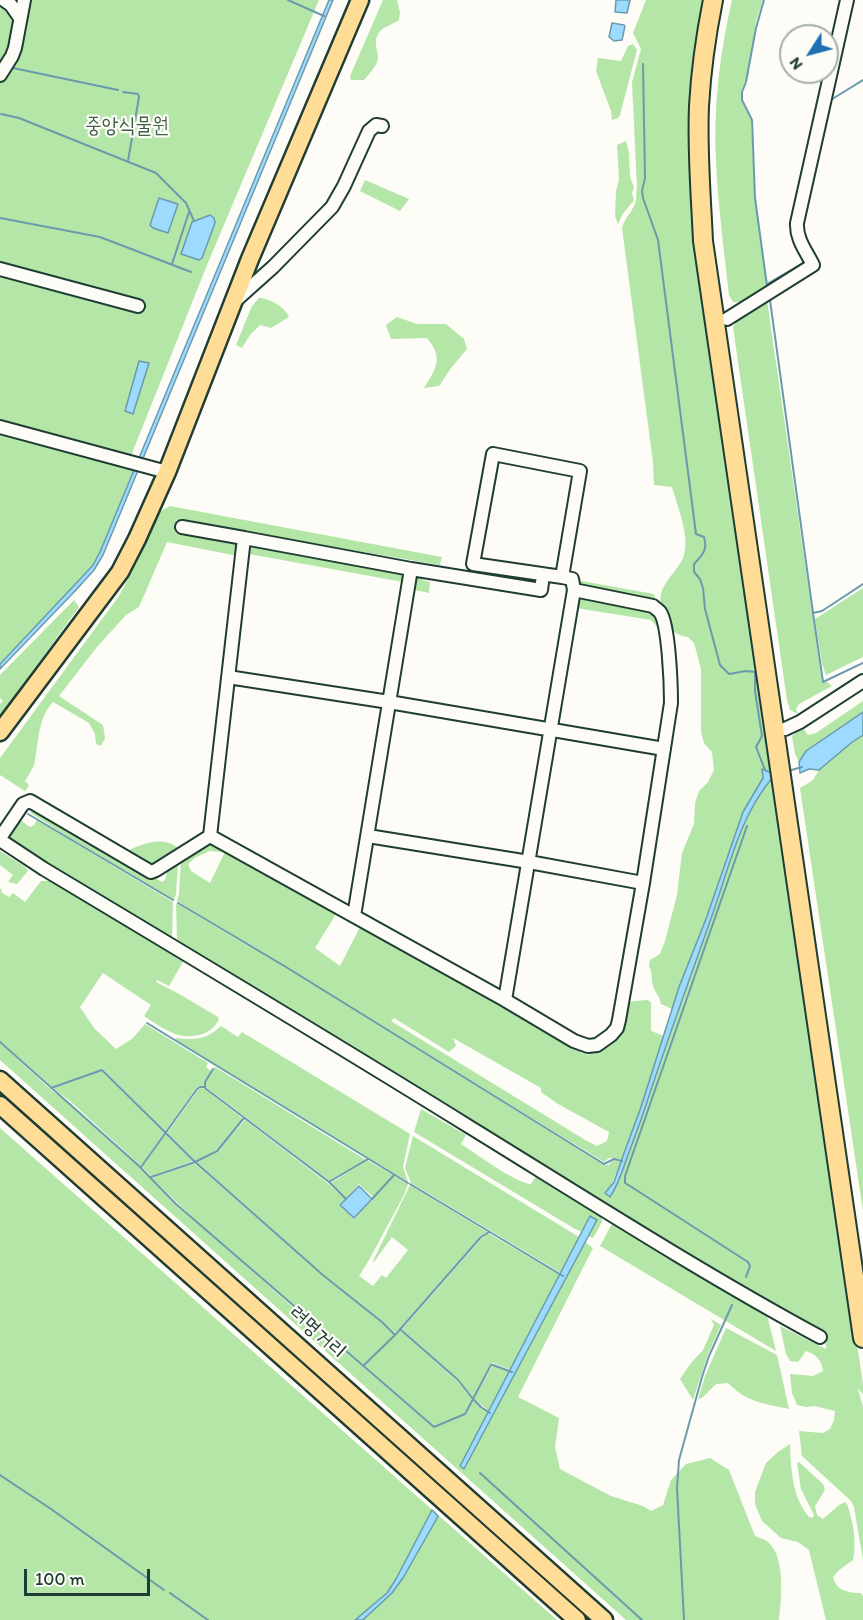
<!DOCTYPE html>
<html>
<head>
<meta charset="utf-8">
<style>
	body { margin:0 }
	#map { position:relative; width:863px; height:1620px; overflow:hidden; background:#fdfcf7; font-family:Itim,sans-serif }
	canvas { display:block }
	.north { position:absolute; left:779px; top:24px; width:60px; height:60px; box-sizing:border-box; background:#fdfcf7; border:2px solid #a4b0a9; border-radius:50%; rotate:234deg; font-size:16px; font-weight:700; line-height:24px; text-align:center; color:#1f3d34 }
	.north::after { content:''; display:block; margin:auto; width:21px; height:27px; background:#1f6fb2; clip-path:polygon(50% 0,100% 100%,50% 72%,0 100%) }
	.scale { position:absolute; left:24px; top:1569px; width:126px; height:27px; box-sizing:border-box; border:3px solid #1f3d34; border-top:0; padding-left:8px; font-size:18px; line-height:21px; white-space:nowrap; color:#1f3d34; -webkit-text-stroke:4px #fdfcf7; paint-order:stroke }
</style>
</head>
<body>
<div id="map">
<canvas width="863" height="1620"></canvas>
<div class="north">N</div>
<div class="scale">100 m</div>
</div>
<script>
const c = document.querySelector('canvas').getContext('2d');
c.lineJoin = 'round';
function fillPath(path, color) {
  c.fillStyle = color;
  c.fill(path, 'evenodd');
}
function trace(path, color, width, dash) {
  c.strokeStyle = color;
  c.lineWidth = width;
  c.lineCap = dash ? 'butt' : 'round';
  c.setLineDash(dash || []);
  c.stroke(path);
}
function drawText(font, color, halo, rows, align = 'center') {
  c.font = font + ' Itim,"Poor Story",sans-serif';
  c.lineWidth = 4.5;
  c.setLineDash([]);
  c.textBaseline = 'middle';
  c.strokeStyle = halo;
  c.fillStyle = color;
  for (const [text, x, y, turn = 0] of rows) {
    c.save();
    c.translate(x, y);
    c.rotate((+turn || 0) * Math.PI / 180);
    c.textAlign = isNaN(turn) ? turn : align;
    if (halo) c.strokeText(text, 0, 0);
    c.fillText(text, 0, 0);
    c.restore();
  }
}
const green = new Path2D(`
	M0 0H319L207 265 131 456 135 466 100 552 93 565 82 577 0 664Z
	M383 0H397L400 12 399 20C392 25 382 27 378 34 373 42 378 50 378 58 377 66 369 74 364 80H351L350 76Z
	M646 0H708L694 99 772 773 762 769 763 779 743 812 706 919 672 1009 661 1004C660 996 655 993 653 986 651 978 653 974 649 966L650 960 660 954 665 941 677 895 682 853 694 824 695 803 699 791 708 782 714 770 712 752 704 743 701 732V669L694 643 688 637 682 636 670 630C668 621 664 613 661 604 657 584 679 572 684 555 690 536 677 505 672 487L654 485 653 462 622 228C626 216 629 216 634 206 638 200 635 194 637 187L632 82 641 49 633 33Z
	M732 0H763L756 21 748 75 741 92V100L751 120 755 198 767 291C756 296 744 305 733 302L729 295C724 250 718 206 716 161 713 108 720 52 732 0Z
	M633 44 637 50 620 115 618 118 612 120 611 111 596 71 598 58 621 61 628 46Z
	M626 141 629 153 630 177 634 187 632 193 634 200 622 215 618 224 615 216 616 191 619 180 617 145Z
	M365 180 409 199 400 211 360 191Z
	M259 298C269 298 285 307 289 317L271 328 260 325 250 335 242 348 236 345 252 306Z
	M767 300 822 682H827L832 686 799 704 796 709 798 714 790 710 787 700 733 327 740 315Z
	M397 317 417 324H446L464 339 467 349 451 368 439 386 424 388C436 369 444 358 427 338L391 339 386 325Z
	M170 506 442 557 440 565 180 521 174 525 176 533 232 541 237 547 238 556 167 542 139 607 126 615 97 647 59 696 103 725 105 738 101 746 96 744 95 734 89 723 53 702C37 719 39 743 34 765 32 770 28 776 25 781L29 785 25 791 0 775V758L119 596 136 564 157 513Z
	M254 544 402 569 405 575 403 582 249 554V548Z
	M424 573 423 580 430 582 429 593 415 590 417 575Z
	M576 580 654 594 655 598 652 601 576 588Z
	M863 588V657L826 675 822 664 815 619Z
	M583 597 646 608 659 618 660 630 651 620 576 608 577 605Z
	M74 600 79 607 0 716V704L3 701 0 698V675Z
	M863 701V712L806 751 799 762 795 754 792 736 798 730 803 728 808 735 816 733Z
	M863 735V1211L800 788 813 780 819 770 851 743Z
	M771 779 773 782 863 1384V1394L858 1389 863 1407V1560L854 1507 851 1501 802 1456 799 1431 823 1433 830 1429 834 1420 835 1411 815 1406 806 1407 797 1405 792 1393 790 1374 813 1376 823 1371C821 1359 816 1354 805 1351L802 1357 798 1362 790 1361 786 1354 780 1326 826 1349 825 1336 610 1209 177 942 176 903 260 953 177 901 179 894 181 861C194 853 208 838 223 848L221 852 210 851 196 857 188 864 191 871 210 883 225 852 336 914 315 948 340 966 361 925 555 1038 582 1053 589 1055 592 1049 598 1048 626 1002 647 1000 651 1002V1031L664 1036 641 1107 622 1159 609 1158 604 1162 338 1000 604 1165H608L614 1160 621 1162 610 1188 615 1189C637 1137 652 1082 671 1029 685 989 701 949 715 909 730 865 740 815 771 779ZM394 1018 449 1052 456 1046 453 1038 541 1088V1092L558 1104 609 1132 607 1141 597 1146 587 1141 391 1021Z
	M46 801 129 850C144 843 163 836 178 848V852L160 864 151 866 44 804Z
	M32 808 38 809 162 882 165 880 168 869 178 863 176 894 174 900 67 836 31 813Z
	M16 820H20L30 827 34 825 37 820 173 902 172 939 9 839 8 834Z
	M0 851 24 866 28 871 17 884 8 882 13 875 0 865Z
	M41 881H51L184 960 169 986 157 980 156 982 181 995 218 1017 219 1019C212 1036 189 1040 173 1033 163 1029 153 1022 144 1016L151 1005 103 973 80 1007 94 1028 116 1049 133 1038 145 1024 208 1063 206 1067 211 1071 204 1082V1086H200L196 1088 165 1132 103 1069 52 1087 0 1041V888L2 890 1 892 9 897 13 893 25 902Z
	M221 1026 238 1037 242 1032 410 1134 403 1167 408 1182 175 1040 176 1038C196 1040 206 1040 221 1026Z
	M0 1043 50 1089 69 1103 138 1166 176 1204 280 1296 434 1428 465 1415 473 1400 488 1413 460 1466 464 1468 585 1242 593 1248 518 1397 559 1418 555 1447 560 1469 611 1496 643 1506 651 1511 663 1505 671 1480 686 1464 710 1458 729 1470 755 1536C759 1538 765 1539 768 1542 786 1557 781 1600 779 1620H626L0 1060Z
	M215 1067 366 1160 329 1181 206 1087 205 1082Z
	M102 1071 164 1133 141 1166 70 1101 53 1088Z
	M0 1088 423 1466 420 1470 0 1095Z
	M201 1088 205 1089 243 1119 216 1150 195 1161 167 1133 198 1090Z
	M421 1109 466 1135 461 1144C475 1153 517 1184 531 1184L536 1176 602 1215V1222L593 1238 588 1236 596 1220 590 1217 582 1232 575 1229 414 1132Z
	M245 1120 326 1182 345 1199 339 1205 354 1219 394 1176 408 1184 404 1195 369 1260 359 1276 373 1286 382 1275 386 1278 408 1250 392 1237 374 1262 373 1261 410 1185 487 1232 481 1236 395 1333 382 1321 325 1276 196 1162 217 1152Z
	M0 1128 557 1620H0Z
	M165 1134 193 1161 151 1176 142 1167Z
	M413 1136 579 1237 561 1273 411 1183 405 1168Z
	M367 1160 393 1175 373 1197 359 1184 346 1198 331 1183Z
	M194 1163 324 1277 381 1322 394 1335 363 1365C291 1304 218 1244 152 1178Z
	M612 1224 623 1226 764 1311 768 1319 776 1351 600 1246Z
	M488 1233 560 1275 511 1370 493 1363 490 1365 473 1398 458 1380 402 1329 482 1238Z
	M711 1319 721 1325 708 1354 693 1400 680 1379 691 1363 703 1350 714 1325Z
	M726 1328 777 1355 789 1409C765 1404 746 1402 728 1383L716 1384 702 1398 698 1399 705 1376Z
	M400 1330 457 1381 472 1399 464 1414 435 1427 364 1366Z
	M493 1365 510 1372 489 1411 474 1399Z
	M790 1444C791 1470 792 1497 809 1517L813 1518 814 1515 801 1489 797 1463 799 1462 823 1484 825 1490 815 1506 817 1515 823 1519 839 1505 845 1502 847 1504C853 1521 857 1542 853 1560L839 1570 833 1577C836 1590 847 1593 861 1593L863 1596V1620H826L809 1550 798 1542 781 1538 762 1521 755 1504V1492L766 1463 778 1452Z
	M468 1506 596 1620H587L465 1510Z`);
const water = new Path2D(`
	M329 0H333L103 555 94 570 76 590 0 669V664L82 577 93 565 100 552Z
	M616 0H630L627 13 615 12Z
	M612 23 624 25 625 26 622 40 614 41 609 37Z
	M159 198 178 204 168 233 153 228 150 225Z
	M210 215 214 218 215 223 202 258 199 260 181 254 192 222Z
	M139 361 149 363 133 414 125 411Z
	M863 712V735L851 743 819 770 809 769 800 773 799 762 806 751Z
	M762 769 772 773 773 777C741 814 730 864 714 910 692 973 669 1035 648 1099 642 1118 635 1136 628 1155 623 1169 619 1184 610 1197L605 1193 614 1182 623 1156 641 1107 679 987 706 919 743 812 763 778Z
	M359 1186 372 1199 354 1218 340 1205Z
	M590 1216 597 1220 464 1469 460 1466Z
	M432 1510 438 1516 436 1520 403 1578 392 1593 366 1617 363 1620H355L387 1593 396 1579Z`);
const stream = new Path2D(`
	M288 0 324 16
	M764 0 756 28 746 82 742 92V100L752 120 755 198 767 286
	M643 64 645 178 642 191 643 198 658 240 696 534 704 537C708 551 702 555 694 564V572L700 579 703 588 705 609 720 665 729 674 746 671 755 672V691L762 736 756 747 765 770
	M13 68 118 90
	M123 92 138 94 139 97 128 161
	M829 101 863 80
	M1 114 19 118 156 173 186 203 194 221
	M0 218 100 237 191 272
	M172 264 189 212
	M767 284 803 263 804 260
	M770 300 813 613 822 611 863 584
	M813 613 823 682 863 663
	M788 771 802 767
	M28 814 173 900
	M178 903 286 967 604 1164 614 1159 622 1161
	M147 1023 408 1183
	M0 1042 138 1165 176 1204 434 1427 465 1414 473 1399 481 1407 490 1413
	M213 1069 205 1082V1088L329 1182 368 1159
	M51 1088 102 1070 195 1162 324 1276 382 1322 395 1335
	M141 1167 197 1089 200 1087H205
	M151 1177 195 1162 217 1151 244 1118
	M329 1182 346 1199
	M410 1184 563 1276
	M372 1199 394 1175
	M746 1277 750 1266 748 1262 630 1186 625 1183V1176L747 826
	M400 1329 458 1380 473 1399 491 1365H493L512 1372
	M363 1366 395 1335 481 1237 489 1232
	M480 1473 642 1620
	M0 1475 51 1509 164 1590
	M170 1593 208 1620
	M684 1620 677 1488 679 1460 702 1377 709 1356 732 1305`);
const minor = new Path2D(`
	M4 0 11 5 20 18
	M0 75 12 56 15 48 24 0
	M0 269 138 306
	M235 301 273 267 332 207 344 186 369 131 376 125 382 126
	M727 319 813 265C806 251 796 239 797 223L847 0
	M0 427 167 472
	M493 454 580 471 562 577 473 564Z
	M182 527 244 538
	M228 677 389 702 664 749
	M785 729 800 722 863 681
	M210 836 505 1000 574 1041 588 1046 597 1045 611 1035 617 1028 619 1020 643 883 671 703C671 686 669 625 660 612 658 610 655 608 653 606L574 590
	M368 836 529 862 643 883
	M0 838 23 804 30 801 151 872 156 870 210 836 244 538 411 569 541 590 543 575
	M0 840 44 869C186 954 328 1039 468 1126 585 1198 700 1272 820 1337
	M354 916 411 569
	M505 1000 574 590 572 579 562 577`);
const major = new Path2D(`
	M0 732 120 572 137 539 167 472 250 259 360 0
	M0 1080 604 1620
	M0 1105 577 1620`);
const highway = new Path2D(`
	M713 0C706 35 701 70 699 106 697 151 701 196 703 241L863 1338`);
const parkNames = [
	["중앙식물원",127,127]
];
const streetNames = [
	["려명거리",317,1333,42]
];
fillPath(green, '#b4e6a7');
fillPath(water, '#9cdafe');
trace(water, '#6a9bad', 1.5);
trace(stream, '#6a9bad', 2);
trace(minor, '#1f3d34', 16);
trace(major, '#1f3d34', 21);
trace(highway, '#1f3d34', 22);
trace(minor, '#fdfcf7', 12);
trace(major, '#ffdd96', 16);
trace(highway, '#ffdd96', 18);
drawText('21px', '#3d5f4b', '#fdfcf7', parkNames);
drawText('21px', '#1f3d34', '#fdfcf7', streetNames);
</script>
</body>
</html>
